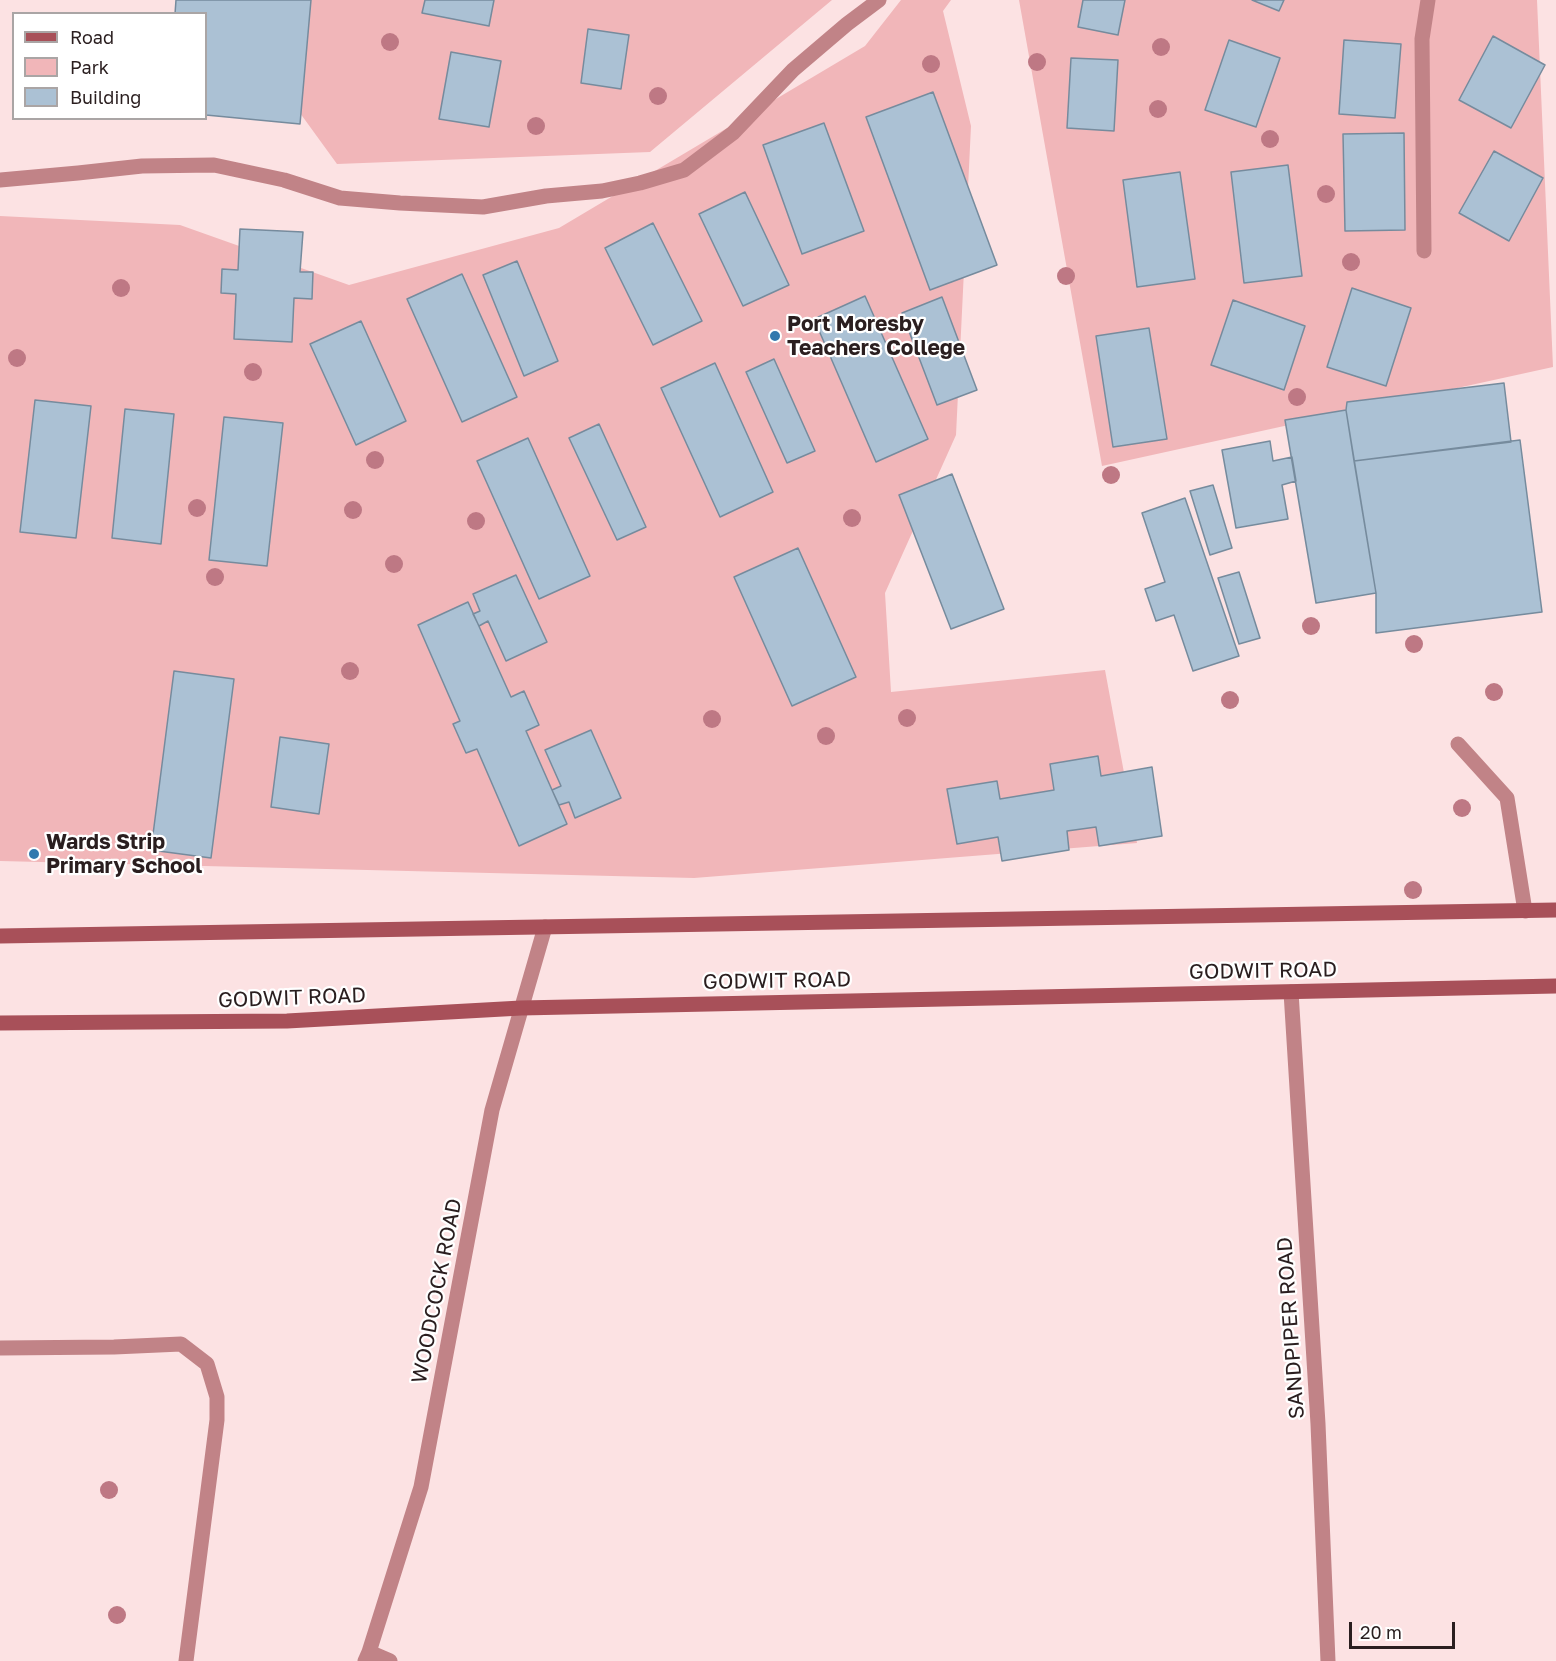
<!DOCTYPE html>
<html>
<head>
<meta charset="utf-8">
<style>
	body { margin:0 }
	#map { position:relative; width:1556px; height:1661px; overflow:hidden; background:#fce2e3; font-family:"Golos Text",sans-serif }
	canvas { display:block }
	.legend { position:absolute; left:12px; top:12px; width:195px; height:108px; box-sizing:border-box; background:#fff; border:2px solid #aaa5a5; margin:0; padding:8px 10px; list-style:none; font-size:18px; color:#2a1e1f }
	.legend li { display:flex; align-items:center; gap:12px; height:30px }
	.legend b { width:30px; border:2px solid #aaa5a5 }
	.scale { position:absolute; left:1349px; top:1622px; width:106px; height:27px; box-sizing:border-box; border:3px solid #2a1e1f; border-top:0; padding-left:8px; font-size:18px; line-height:21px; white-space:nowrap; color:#2a1e1f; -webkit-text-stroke:4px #fff; paint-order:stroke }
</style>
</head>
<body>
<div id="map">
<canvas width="1556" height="1661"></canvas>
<ul class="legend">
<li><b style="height:8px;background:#a85059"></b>Road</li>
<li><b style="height:16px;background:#f1b6b9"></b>Park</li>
<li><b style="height:16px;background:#abc1d4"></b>Building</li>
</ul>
<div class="scale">20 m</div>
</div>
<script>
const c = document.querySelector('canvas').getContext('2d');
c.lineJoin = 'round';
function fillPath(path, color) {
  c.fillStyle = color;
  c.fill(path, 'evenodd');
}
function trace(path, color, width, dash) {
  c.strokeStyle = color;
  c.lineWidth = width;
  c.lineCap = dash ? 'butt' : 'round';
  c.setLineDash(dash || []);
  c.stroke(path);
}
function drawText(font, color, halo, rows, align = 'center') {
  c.font = font + ' "Golos Text",sans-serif';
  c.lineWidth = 4.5;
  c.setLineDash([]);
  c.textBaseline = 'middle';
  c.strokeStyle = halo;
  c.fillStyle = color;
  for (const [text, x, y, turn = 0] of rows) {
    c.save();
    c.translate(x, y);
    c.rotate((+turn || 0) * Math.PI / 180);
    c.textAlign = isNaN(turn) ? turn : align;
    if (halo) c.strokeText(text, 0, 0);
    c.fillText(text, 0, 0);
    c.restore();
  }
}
const green = new Path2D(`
	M218 0H832L650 152 337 164Z
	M901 0H951L943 11 971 126 956 435 885 593 891 692 1105 670 1137 843 694 878 0 861V216L180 225 349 285 559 228 865 46Z
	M1019 0H1537L1553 367 1102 466Z`);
const building = new Path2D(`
	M176 0H311L300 124 206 115V14H175Z
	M425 0H494L489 26 422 13Z
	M1083 0H1125L1118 35 1078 27Z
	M1252 0H1284L1279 11Z
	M588 29 629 35 621 89 581 83Z
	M1493 36 1545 65 1511 128 1459 100Z
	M1229 40 1280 58 1256 127 1205 110Z
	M1344 40 1401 44 1395 118 1339 114Z
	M451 52 501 61 489 127 439 119Z
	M1071 58 1118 60 1114 131 1067 128Z
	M933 92 997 265 930 290 866 117Z
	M824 123 864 231 802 254 763 145Z
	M1404 133 1405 230 1345 231 1343 134Z
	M1494 151 1543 178 1509 241 1459 213Z
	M1288 165 1302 276 1244 283 1231 172Z
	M1180 172 1195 279 1137 287 1123 180Z
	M745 192 789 285 743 306 699 214Z
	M653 223 702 321 653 345 605 248Z
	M240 229 303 232 300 272H313L312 299 294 298 292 342 234 339 236 294 221 293 222 269 238 270Z
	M517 261 558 361 524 376 483 275Z
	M462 274 517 397 462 422 407 299Z
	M1352 288 1411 308 1386 386 1327 367Z
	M865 296 928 439 876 462 814 319Z
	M942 297 977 390 937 405 902 313Z
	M1233 300 1305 326 1284 390 1211 365Z
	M361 321 406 421 356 445 310 344Z
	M1149 328 1167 439 1113 447 1096 336Z
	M774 359 815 451 787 463 746 372Z
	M715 363 773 492 720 517 661 388Z
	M1504 383 1511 442 1354 461 1346 410 1347 402Z
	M35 400 91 406 76 538 20 532Z
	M125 409 174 414 161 544 112 538Z
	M1346 410 1376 593 1316 603 1285 420Z
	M224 417 283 423 267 566 209 560Z
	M599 424 646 527 617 540 569 438Z
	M528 438 590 576 539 599 477 461Z
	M1520 440 1542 612 1376 633V593L1354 461Z
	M1270 441 1273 461 1292 457 1296 481 1282 485 1288 519 1236 528 1222 450Z
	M952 474 1004 609 951 629 899 495Z
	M1213 485 1232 548 1210 555 1190 491Z
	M1185 498 1239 656 1193 671 1174 615 1156 621 1145 589 1165 582 1142 513Z
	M798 548 856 677 792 706 734 577Z
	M1239 572 1260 638 1239 644 1218 578Z
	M516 575 547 642 506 661 488 621 479 626 473 614 480 611 473 594Z
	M468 602 511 697 524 691 539 725 526 731 567 824 519 846 477 749 466 753 453 724 460 721 418 625Z
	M174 671 234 679 211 858 151 850Z
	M591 730 621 798 575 818 569 802 559 805 552 790 561 786 545 750Z
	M280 737 329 744 319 814 271 807Z
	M1098 756 1101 776 1152 767 1162 836 1099 846 1096 827 1067 831 1069 850 1002 861 998 837 957 844 947 789 997 781 1000 799 1054 790 1050 764Z`);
const street = new Path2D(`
	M0 180 78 173 142 166 214 165 284 180 340 198 400 203 483 207 546 196 602 191 640 183 684 170 733 133 793 70 847 24 879 0
	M1424 251 1422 39 1428 0
	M1458 744 1507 798 1525 911
	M1291 992 1318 1424 1328 1661
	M0 1348 114 1347 181 1344 207 1364 217 1397V1420L186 1661
	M369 1652 390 1661
	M365 1661 369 1652 421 1487 492 1110 545 927`);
const secondary = new Path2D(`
	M0 936 1556 910
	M0 1023 287 1021 521 1008 1556 986`);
const trees = [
	[390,42],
	[1161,47],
	[1037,62],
	[931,64],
	[658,96],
	[1158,109],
	[536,126],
	[1270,139],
	[1326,194],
	[1351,262],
	[1066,276],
	[121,288],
	[17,358],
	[253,372],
	[1297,397],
	[375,460],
	[1111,475],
	[197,508],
	[353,510],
	[852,518],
	[476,521],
	[394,564],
	[215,577],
	[1311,626],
	[1414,644],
	[350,671],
	[1494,692],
	[1230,700],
	[907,718],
	[712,719],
	[826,736],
	[1462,808],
	[1413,890],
	[109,1490],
	[117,1615]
];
const markers = [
	[775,336,6,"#3279ae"],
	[34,854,6,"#3279ae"]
];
const poiNames = [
	["Port Moresby",787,324],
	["Teachers College",787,348],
	["Wards Strip",46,842],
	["Primary School",46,866]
];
const streetNames = [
	["GODWIT ROAD",1263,971,-1],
	["GODWIT ROAD",777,981,-1],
	["GODWIT ROAD",292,998,-2],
	["WOODCOCK ROAD",437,1291,-79],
	["SANDPIPER ROAD",1291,1328,-94]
];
fillPath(green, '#f1b6b9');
fillPath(building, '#abc1d4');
trace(building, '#768b9d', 1.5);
trace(street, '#c18387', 15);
trace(secondary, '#a85059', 15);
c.fillStyle = '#be7884';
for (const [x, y] of trees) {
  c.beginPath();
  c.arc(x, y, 9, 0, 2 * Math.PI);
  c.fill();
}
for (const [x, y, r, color] of markers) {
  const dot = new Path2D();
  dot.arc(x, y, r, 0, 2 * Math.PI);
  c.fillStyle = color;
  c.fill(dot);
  trace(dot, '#fff', 2);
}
drawText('bold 21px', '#2a1e1f', '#fff', poiNames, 'left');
drawText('21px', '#2a1e1f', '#fff', streetNames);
</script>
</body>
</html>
